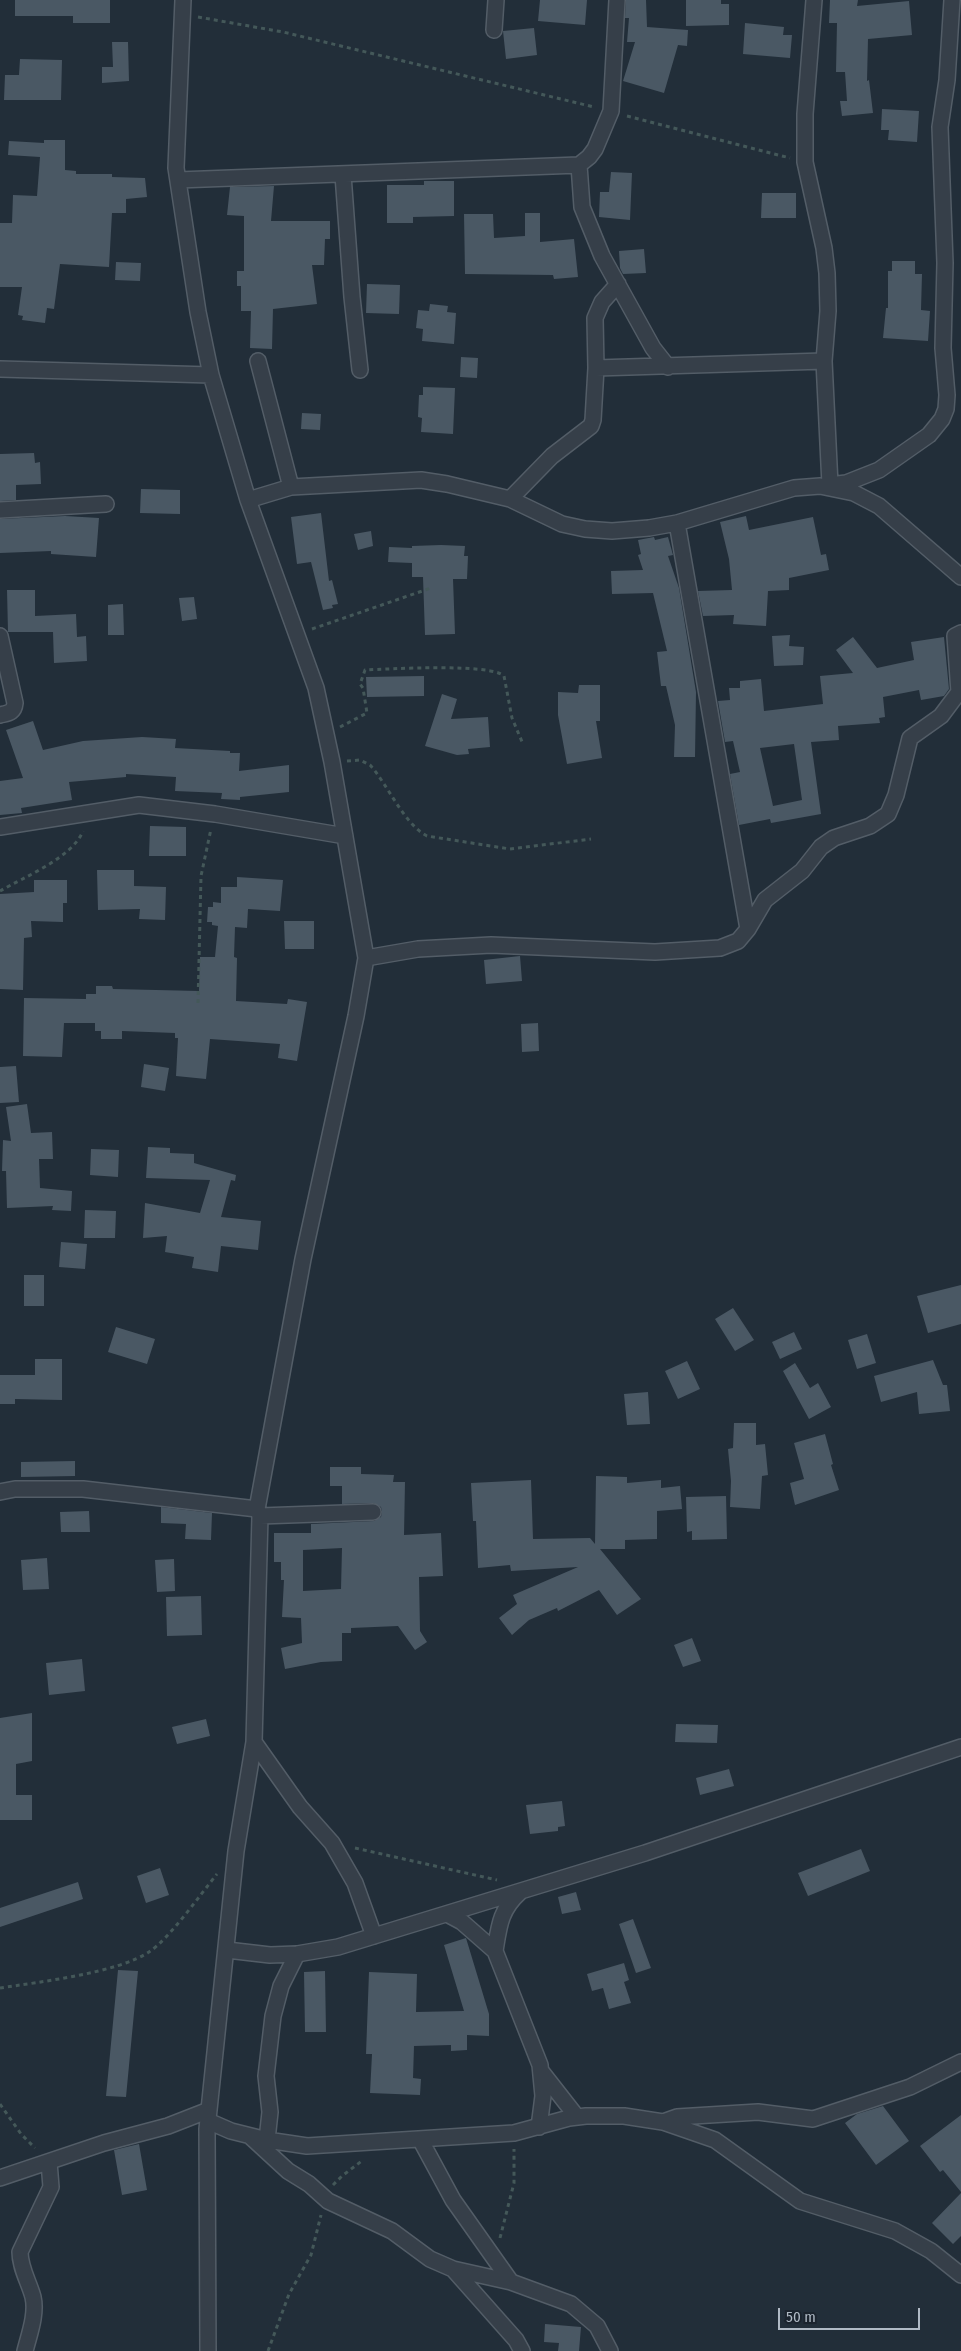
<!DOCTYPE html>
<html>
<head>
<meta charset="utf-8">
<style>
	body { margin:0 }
	#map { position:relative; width:961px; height:2351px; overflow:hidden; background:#222e39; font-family:"Fira Sans Condensed",sans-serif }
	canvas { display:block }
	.scale { position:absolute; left:778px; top:2308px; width:142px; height:22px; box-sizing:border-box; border:2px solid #b0bac5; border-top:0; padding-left:6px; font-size:15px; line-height:18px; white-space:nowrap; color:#b0bac5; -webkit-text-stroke:4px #1b242e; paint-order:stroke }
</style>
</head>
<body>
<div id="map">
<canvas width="961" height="2351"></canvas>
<div class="scale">50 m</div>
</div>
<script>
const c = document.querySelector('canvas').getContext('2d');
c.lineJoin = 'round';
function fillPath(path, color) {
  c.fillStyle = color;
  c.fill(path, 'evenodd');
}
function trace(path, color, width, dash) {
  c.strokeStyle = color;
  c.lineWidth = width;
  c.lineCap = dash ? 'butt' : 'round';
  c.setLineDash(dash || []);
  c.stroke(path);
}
const building = new Path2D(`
	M15 0H110V23H73V16H15Z
	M540 0H587L585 25 538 21Z
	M626 0H646L647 27 688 30 687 46 678 45 664 93 623 81 635 42H627L629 18H625Z
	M686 0H721V4H729V25L686 26Z
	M830 0H858L857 6 909 1 912 35 868 39 867 81 869 80 873 113 842 116 840 101H847L845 72H836L837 23H829Z
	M745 23 784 27 783 35H792L790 58 743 54Z
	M534 28 537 55 506 59 503 31Z
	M112 42H128L129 81 102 83V67H113Z
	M20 59 62 60 61 100H4L5 75H19Z
	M882 109 919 111 917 142 888 140 889 130H881Z
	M44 140H65V170L76 171V174H112V177L145 178 147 197 126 199V213H112L109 267 60 264 54 309 47 308 45 323 22 320 23 316 18 315 22 287H0V223H12L13 195 37 196 40 157 8 155 9 141 44 143Z
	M611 172 632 173 630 220 599 217 600 192H609Z
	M424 181H454V216L413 217V223H387V185H424Z
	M274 186 271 221H330V239H325L324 265H312L317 304 273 309 272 349 250 348 251 311H241V286H237V271H244V216L227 215 230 187Z
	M762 193H796V218H761Z
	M525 213H540V242L574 239 578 277 554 279 553 275 465 274 464 214H493L494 238 525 236Z
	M644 249 646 273 623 274 620 268 619 251Z
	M892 261H915V274H922L921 310 930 311 928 341 883 338 886 308H888V271H892Z
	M116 262 141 263 140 281 115 280Z
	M367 284 400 285 399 314 366 313Z
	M430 304 448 306 447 312 456 313 454 344 422 341 423 329 416 328 418 310 429 311Z
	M461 357 478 358 477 378 460 377Z
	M423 387 455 388 453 434 421 432 422 418 418 417 419 395H423Z
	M302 413 321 414 320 430 301 429Z
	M34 453 35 463 40 462 41 484 16 485V500L0 501V454Z
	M141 489 180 490V514L140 513Z
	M321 513 329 581 332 580 338 604 332 605 333 608 323 610 311 562 297 564 291 517Z
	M65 516 99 518 96 557 51 554V551L0 553V519Z
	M746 516 749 530 813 517 821 555 826 554 829 570 789 578V590L768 591 766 626 733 624 734 615 703 616 698 591 732 590 729 559 720 522Z
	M371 531 373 546 358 550 354 534Z
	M654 537 655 540 668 537 673 555 668 556 679 588 696 692 695 757H674L675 725 666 686H661L657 652 667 651 653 593 612 594 611 571 643 570 638 555 641 554 638 540Z
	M441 545 465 546 464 556H468L467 579H453L455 634 425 635 423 577H412V563L388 562 389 547 412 548V546Z
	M7 590H35V616L76 614 77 637 86 636 87 661 54 663 53 632H8Z
	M194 597 197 619 182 621 179 598Z
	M123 604 124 635H108V605Z
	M790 635 789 646 804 647 803 665 774 666 772 636Z
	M853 637 877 668 914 660 911 642 944 637 949 689 944 696 921 700 919 690 883 697 885 717 879 718 880 723 838 726 839 740 811 742 821 814 771 823 770 819 739 825 730 774 740 772 733 741 725 742 718 701 730 700 729 688H740V681L761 679 764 711 823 704 820 676 853 673 836 650ZM794 744 802 800 773 806 760 748Z
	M424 676V696L367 697 366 677Z
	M579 685H600V721H596L602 758 567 764 558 715V692L578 693Z
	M442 694 457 699 451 719 488 717 490 747 468 749 469 754 457 755 425 746Z
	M33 721 43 750 83 741 142 737 176 739 175 748 230 751V753H240L239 771 289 765V792L240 797V800L221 799 222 793 175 791 176 777 126 774V777L69 782 72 800 21 808 22 813 0 815V781L23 778 6 730Z
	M150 826 186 827V856H149Z
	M97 870H134V886L166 887 165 920 139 919 140 909 98 910Z
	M237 877 283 880 280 911 248 909 247 928 235 927 234 957 237 958 236 1001 287 1004 288 999 307 1002 297 1061 278 1058 280 1044 210 1039 206 1079 176 1076 178 1038H175V1033L122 1031V1039H101V1031H95V1023H64L62 1057 23 1056 24 998 86 999V994H96V986H112L113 989 199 991 200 957H215L218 926 212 925V922H207L208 907H213V902L221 903V887H237Z
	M34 880H67V903H63V922L31 921 32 937 24 938 23 990 0 989V894L34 892Z
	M284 921H314V949H285Z
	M520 956 522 981 486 984 484 960Z
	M538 1023 539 1051 522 1052 521 1024Z
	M144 1064 169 1068 165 1091 141 1087Z
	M16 1066 19 1102 0 1103V1067Z
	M27 1104 31 1133 52 1132 53 1159H39L40 1188 72 1191 71 1211 52 1210 53 1206 7 1208 6 1171H2L3 1140 11 1141 6 1107Z
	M148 1147 170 1148V1153L194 1154V1163L236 1175 235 1181 231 1180 221 1217 261 1221 258 1250 221 1246 218 1272 192 1268 194 1257 165 1252 167 1236 143 1238 145 1203 200 1213 210 1180 146 1178Z
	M91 1149 119 1150 118 1177 90 1175Z
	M85 1210 116 1211 115 1238H84Z
	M61 1242 87 1244 85 1269 59 1267Z
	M24 1275H44V1306H24Z
	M961 1285V1324L928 1333 917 1296Z
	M733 1308 754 1340 735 1351 715 1319Z
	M116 1327 155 1339 147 1364 108 1352Z
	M794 1332 802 1349 780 1359 772 1342Z
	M867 1334 876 1363 857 1369 848 1340Z
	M35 1359H62V1400L15 1399V1404H0V1375H35Z
	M933 1360 943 1385H947L950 1411 919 1414 917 1392 881 1402 874 1376Z
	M687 1361 700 1389 678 1399 665 1371Z
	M795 1363 810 1388 818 1383 831 1407 809 1419 783 1371Z
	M648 1392 650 1424 627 1425 624 1394Z
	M734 1423H756V1445L765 1444 768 1475 762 1476 760 1509 730 1507 731 1481 728 1449 733 1448Z
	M825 1434 833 1464 831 1465 839 1490 795 1505 790 1483 804 1479 794 1443Z
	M75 1461V1476L21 1477V1462Z
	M330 1467H361V1474L394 1475 393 1482H405L404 1535 441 1533 443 1576 419 1577 420 1631 427 1642 415 1650 398 1626 351 1628V1633H342V1661L321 1662 285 1669 281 1648 302 1643 301 1618 282 1617 284 1580H281V1562H274V1533H311V1524L374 1521 381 1517 382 1512 381 1507 373 1503 342 1504V1486H330ZM342 1548 341 1589 303 1591V1550Z
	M596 1476 627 1477V1483L661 1480V1488L680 1486 682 1509 657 1511V1539L625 1540V1549H600L641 1599 617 1615 599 1590 558 1611 557 1608 529 1620 512 1635 499 1618 517 1604 513 1595 578 1567 511 1571 510 1565 478 1568 476 1521H473L471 1483 531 1480 533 1539 590 1538 595 1544Z
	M726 1496 727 1539 692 1540V1531L687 1532 686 1497Z
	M161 1507 212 1513 211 1540 185 1539 186 1524 161 1523Z
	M89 1511 90 1532H61L60 1512Z
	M47 1558 49 1589 23 1590 21 1560Z
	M174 1559 175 1591 157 1592 155 1560Z
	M201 1596 202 1635 167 1636 166 1597Z
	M692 1638 701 1661 683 1667 674 1645Z
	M82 1659 85 1691 49 1695 46 1663Z
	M32 1713V1761L16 1764V1795H32V1820H0V1718Z
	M206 1719 210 1736 177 1744 172 1727Z
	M676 1724 718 1725 717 1743 675 1742Z
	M729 1769 734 1786 700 1795 696 1778Z
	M562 1801 565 1826 558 1827V1831L530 1834 526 1805Z
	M861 1849 870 1871 808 1896 798 1873Z
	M160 1868 169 1895 146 1903 137 1876Z
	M78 1882 83 1899 0 1927V1908Z
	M576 1892 581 1910 562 1914 558 1897Z
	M633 1919 651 1968 636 1973 619 1924Z
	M466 1938 489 2014V2036L467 2035V2050L451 2051V2045L414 2046 413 2078 421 2079 420 2095 370 2093 372 2054H366L369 1972 417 1974 416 2012 464 2011 444 1945Z
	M624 1963 629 1980 624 1982 631 2003 609 2009 603 1988 592 1991 587 1974Z
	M118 1970 138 1971 126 2097 106 2096Z
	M325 1971 326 2032H305L304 1972Z
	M883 2106 909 2141 876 2165 845 2123 857 2114Z
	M961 2115V2192L943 2170 940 2172 920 2146Z
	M139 2144 147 2190 122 2195 114 2150Z
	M961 2193V2236L953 2244 932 2223Z
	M545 2324 581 2327 579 2351H558L559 2343 544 2342Z`);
const path = new Path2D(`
	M198 17 283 32 594 107
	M627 116 790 158
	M312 629 431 588
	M340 727 367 713 363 688 360 684 365 670C387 669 492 663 504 676L512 718 523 744
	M347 761 360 760 370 765C388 785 404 824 427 836L510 849 591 839
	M0 891C24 877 72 858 83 831
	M198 1003 201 876 211 829
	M355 1848 497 1880
	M0 1988C39 1982 117 1973 149 1952 169 1939 200 1895 217 1874
	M0 2104 21 2134 35 2148
	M333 2185 342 2176 363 2160
	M500 2238 514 2183V2149
	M268 2351 289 2294 311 2255 321 2215`);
const minor = new Path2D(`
	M183 0 176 168 198 312 211 375 248 500 316 688 332 762 366 958 356 1016 303 1259 257 1509 260 1516 254 1742 236 1851 207 2129 208 2351
	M814 0 805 114V162L824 248 827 273 828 311 824 361 830 485
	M494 30 496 0
	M579 165 582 207 602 256 653 348 668 367
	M343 175 352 297 360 370
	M178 180 579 165 589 157 595 149 611 111 617 0
	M258 361 291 487
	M596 368 824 361
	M0 369 211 375
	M830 485 846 483 879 470 929 435 942 419 946 409 947 395 943 348 945 263 940 127 947 80 952 0
	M510 499 552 456 591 426 593 420 596 368 595 318 602 302 618 284
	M248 500 291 487 421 480 447 484 510 499 562 524 585 529 612 531 649 528 677 523 794 488 820 486 854 493 879 506 961 577
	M0 510 106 504
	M677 523 748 929
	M0 636 15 703C14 713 8 713 0 715
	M0 827 139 805 215 814 345 836
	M366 958 418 949 491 945 655 952 720 948 738 941 748 929 765 900 802 871 821 847 834 838 870 826 888 814 896 795 910 738 941 716 959 692 955 636 961 633
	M0 1492 15 1489H83L257 1509
	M260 1516 373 1512
	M254 1742 300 1807 332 1843 355 1883 374 1936
	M447 1914 462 1922 495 1951 540 2065 543 2096 539 2127
	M227 1950 270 1955 297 1954 338 1947 645 1853 961 1747
	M495 1951C499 1926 500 1910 520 1892
	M541 2071 577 2117
	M208 2121 231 2131 267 2140 307 2146 514 2133 569 2118 586 2116H624L663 2122 715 2140 800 2201 895 2231 931 2251 961 2275
	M663 2122 677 2117 758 2112 813 2119 910 2087 961 2062
	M251 2137 288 2171 309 2184 328 2201 392 2231 430 2259 453 2269 511 2282 571 2304 597 2326 610 2351
	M420 2139 453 2200 511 2282
	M267 2140 270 2112 266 2076 273 2016 281 1986 297 1954
	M0 2178 104 2143 168 2126 209 2110
	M453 2269 516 2340 522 2351
	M25 2351C29 2335 37 2314 33 2297 29 2282 20 2268 20 2252L51 2187 49 2162`);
fillPath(building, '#4a5864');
trace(minor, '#535d67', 18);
trace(path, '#445859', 3, [4, 4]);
trace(minor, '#363f49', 15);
</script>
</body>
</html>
